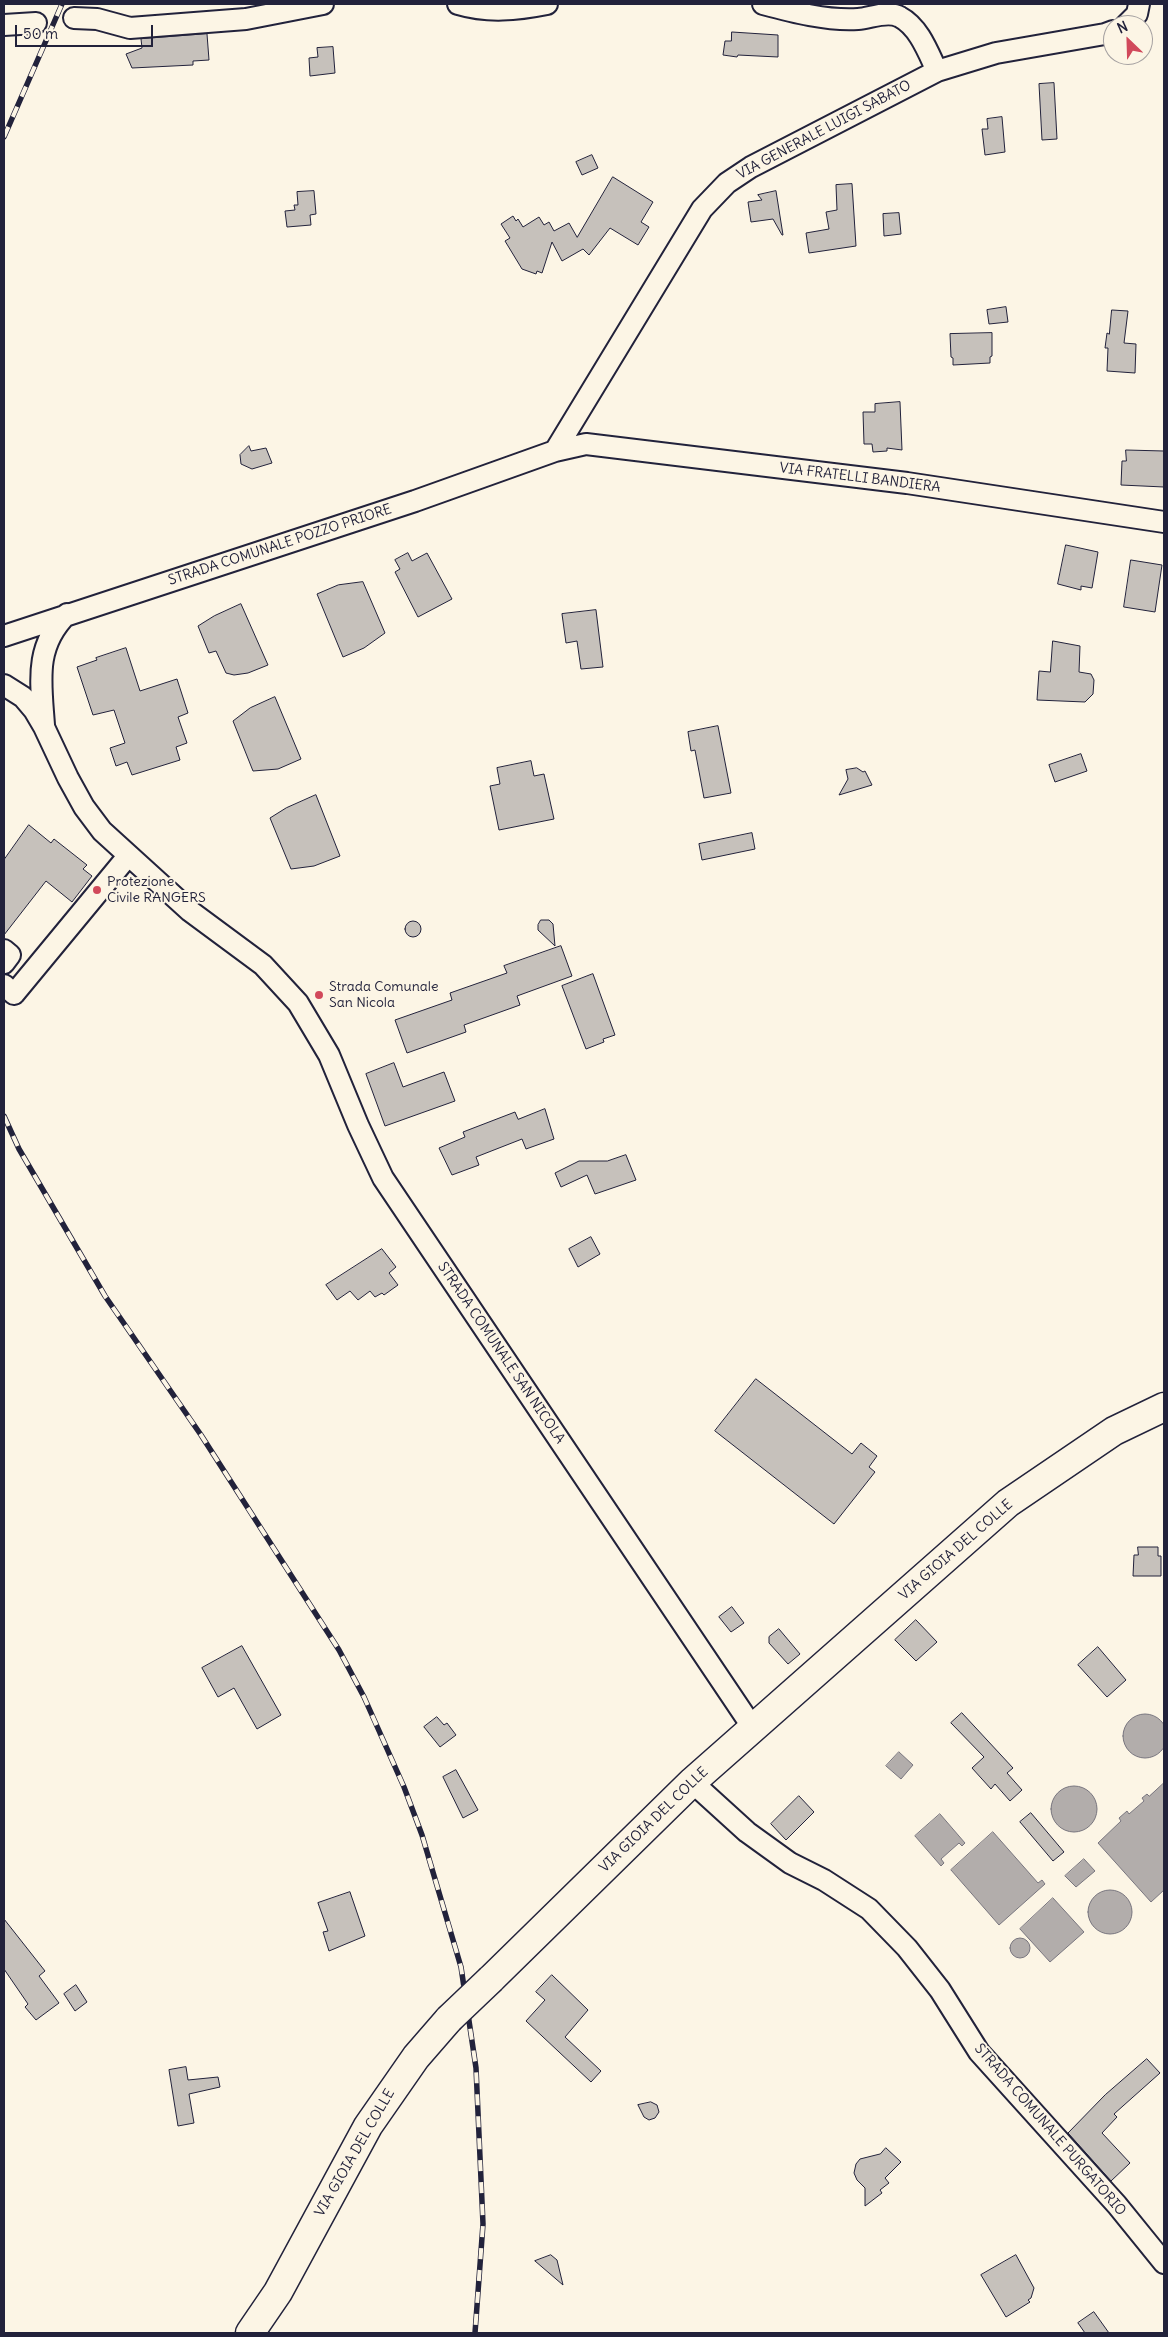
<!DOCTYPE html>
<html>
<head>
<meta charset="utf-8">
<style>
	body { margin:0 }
	#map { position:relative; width:1168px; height:2337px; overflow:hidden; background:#fcf5e5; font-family:Delius,sans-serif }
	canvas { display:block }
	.frame { position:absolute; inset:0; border:5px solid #22223b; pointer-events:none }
	.north { position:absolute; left:1103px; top:15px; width:50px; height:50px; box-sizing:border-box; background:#fcf5e5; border:1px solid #a5a1a1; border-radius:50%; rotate:336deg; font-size:14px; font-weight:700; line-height:20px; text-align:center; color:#22223b }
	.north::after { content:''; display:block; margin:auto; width:18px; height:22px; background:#d1495b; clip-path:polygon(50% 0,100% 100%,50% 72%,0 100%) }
	.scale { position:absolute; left:15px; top:25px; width:138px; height:22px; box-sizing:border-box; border:2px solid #22223b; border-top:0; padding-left:6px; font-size:15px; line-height:18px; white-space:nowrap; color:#22223b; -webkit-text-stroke:4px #fcf5e5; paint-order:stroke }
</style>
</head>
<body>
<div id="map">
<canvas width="1168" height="2337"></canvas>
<div class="frame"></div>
<div class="north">N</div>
<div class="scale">50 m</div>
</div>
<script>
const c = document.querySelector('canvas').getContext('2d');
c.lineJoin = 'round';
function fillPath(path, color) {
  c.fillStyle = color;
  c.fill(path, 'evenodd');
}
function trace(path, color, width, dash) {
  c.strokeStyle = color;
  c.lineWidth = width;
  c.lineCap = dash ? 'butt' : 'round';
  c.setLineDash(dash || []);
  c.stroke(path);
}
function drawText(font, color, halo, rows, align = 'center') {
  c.font = font + ' Delius,sans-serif';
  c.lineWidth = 4;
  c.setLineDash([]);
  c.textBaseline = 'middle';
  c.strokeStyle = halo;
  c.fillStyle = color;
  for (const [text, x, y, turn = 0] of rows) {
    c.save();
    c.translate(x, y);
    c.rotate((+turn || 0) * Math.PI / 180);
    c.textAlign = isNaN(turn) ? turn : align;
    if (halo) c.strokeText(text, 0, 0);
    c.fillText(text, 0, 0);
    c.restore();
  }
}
const water = new Path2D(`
	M1123 1736a22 22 0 1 1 44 0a22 22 0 1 1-44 0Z
	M899 1752 913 1765 901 1779 886 1766Z
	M1164 1783V1890L1151 1902 1098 1843 1121 1821 1119 1818 1127 1811 1129 1814 1144 1801 1142 1798 1147 1794 1149 1796Z
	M1051 1809a23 23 0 1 1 46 0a23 23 0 1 1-46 0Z
	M940 1814 965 1843 962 1846 959 1843 941 1859 944 1863 941 1866 915 1836Z
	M993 1832 1038 1883 1042 1880 1045 1884 999 1925 951 1870Z
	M1084 1859 1095 1871 1076 1887 1065 1876Z
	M1088 1912a22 22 0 1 1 44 0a22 22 0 1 1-44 0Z
	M1053 1898 1084 1932 1050 1962 1020 1929Z
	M1010 1948a10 10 0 1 1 20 0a10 10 0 1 1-20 0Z`);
const building = new Path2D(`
	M732 32 778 35V57L738 55 737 57 723 55 725 41H731Z
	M207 34 209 60 193 61V65L132 68 126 54 142 48 141 39Z
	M333 47 335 73 310 76 309 58 318 57 317 48Z
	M1054 83 1057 139 1042 140 1039 84Z
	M1002 117 1005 152 985 155 982 129H988L987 119Z
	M592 155 598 168 582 175 576 162Z
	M613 177 653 202 641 222 649 227 638 245 610 228 589 255 583 249 562 261 552 242 542 273 537 271 536 274 522 269 505 241 510 238 501 224 513 216 516 221 518 219 523 227 539 217 544 225 549 222 554 231 569 223 577 237Z
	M852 184 856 246 809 253 806 233 829 229 826 212 837 210 836 185Z
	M314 191 316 214 310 215 311 225 287 227 285 211 295 210 294 205H298L297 192Z
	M776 191 783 235H782L773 219 751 222 748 202 762 200 758 195Z
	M899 213 901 234 884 236 883 214Z
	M1006 307 1008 322 989 324 987 310Z
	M1112 310 1128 311 1124 343 1136 344 1135 373 1107 371 1108 348H1105L1107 333 1109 334Z
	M992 333V356L990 357V363L953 365V358L951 357 950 334Z
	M900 402 902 450 887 448V451L873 452 872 444H864L863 412H875V404Z
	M249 446 251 451 266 448 272 463 252 469 241 464 240 455Z
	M1126 450 1164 451V487L1121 485 1122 461H1126Z
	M1066 545 1098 552 1092 588 1081 586V590L1058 584Z
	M408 553 412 561 427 553 452 599 418 617 395 572 400 569 395 560Z
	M1131 560 1162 565 1155 612 1124 607Z
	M363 582 385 633 364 648 343 657 317 594 338 585Z
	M241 604 268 665 248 673 234 675 226 673 216 651 209 653 198 626 214 616Z
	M596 610 603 667 581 669 577 641 566 643 562 614Z
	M1053 641 1080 646 1079 672 1091 674 1094 680 1093 694 1085 702 1037 700 1039 671 1050 672Z
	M126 648 140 691 177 679 188 713 178 717 187 743 176 747 180 760 132 775 127 762 116 766 110 748 125 743 114 710 93 715 77 667 97 660 96 658Z
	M275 697 301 759 278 769 253 771 233 721 250 708Z
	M718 726 731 793 704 798 695 750 691 751 688 732Z
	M1081 754 1087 771 1055 782 1049 765Z
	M531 761 534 776 544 774 554 819 499 830 490 786 500 784 497 768Z
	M857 768 863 772 865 771 872 785 839 795 848 779 846 770Z
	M316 795 340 856 314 866 291 869 270 818 286 808Z
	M29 825 51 843 54 839 87 865 83 869 92 876 72 902 46 881 4 935V860Z
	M752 833 755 849 702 860 699 844Z
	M541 920H549L553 924 555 946 538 930V925Z
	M405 929a8 8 0 1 1 16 0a8 8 0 1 1-16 0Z
	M561 946 572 976 517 996 520 1005 464 1025 466 1032 407 1053 395 1020 452 1000 450 993 507 973 504 966Z
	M593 974 615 1035 603 1039 604 1042 586 1049 562 986Z
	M394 1063 403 1087 444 1072 455 1101 385 1126 366 1074Z
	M545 1109 554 1139 526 1149 522 1139 476 1157 479 1165 452 1175 439 1148 465 1137 463 1132 515 1112 518 1119Z
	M626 1155 636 1180 595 1194 587 1175 561 1187 555 1173 579 1161H607Z
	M591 1237 600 1254 578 1267 569 1249Z
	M382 1249 396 1267 389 1273 398 1285 384 1295 382 1293 375 1297 370 1291 358 1300 350 1291 337 1300 326 1285Z
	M756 1379 852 1454 861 1443 877 1456 869 1467 875 1472 834 1524 715 1431Z
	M1138 1547H1158V1556H1161V1576H1133L1134 1555H1138Z
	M732 1607 744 1623 731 1632 719 1617Z
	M916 1620 937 1642 916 1661 895 1640Z
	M779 1629 800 1654 788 1664 769 1643V1637Z
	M242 1646 281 1715 257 1729 234 1688 218 1697 202 1668Z
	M1098 1647 1126 1680 1107 1697 1078 1665Z
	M962 1713 1013 1768 1007 1773 1022 1790 1010 1801 995 1784 991 1789 972 1768 984 1757 951 1723Z
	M437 1717 444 1725 447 1723 456 1735 440 1747 424 1727Z
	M456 1770 478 1810 463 1818 443 1777Z
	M799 1796 814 1812 786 1840 771 1824Z
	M1031 1813 1064 1852 1053 1861 1020 1822Z
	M350 1892 365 1936 329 1951 323 1932 328 1931 318 1903Z
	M4 1919 45 1971 39 1976 59 2003 36 2020 25 2007 28 2004 4 1969Z
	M552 1975 588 2010 565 2037 601 2071 591 2082 526 2021 545 2000 536 1992Z
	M76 1985 87 2002 75 2011 64 1994Z
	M1147 2059 1160 2073 1114 2114 1117 2117 1102 2133 1130 2163 1111 2181 1068 2133 1105 2095Z
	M186 2067 188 2080 218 2077 220 2087 189 2094 194 2123 178 2126 169 2070Z
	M651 2102 657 2105 659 2112 655 2118 649 2120 644 2117 638 2105Z
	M886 2148 901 2162 885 2178 889 2183 880 2190 882 2193 865 2206V2188L857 2180 854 2173 856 2164 860 2159 880 2154Z
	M551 2255 557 2260 563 2285 535 2261Z
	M1016 2255 1034 2288 1031 2298 1028 2300 1030 2302 1006 2317 981 2275Z
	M1094 2312 1109 2333H1085L1078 2323Z`);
const minor = new Path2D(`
	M458 4C488 13 517 10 547 4
	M763 4C793 12 827 21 858 19 871 18 888 10 900 17 919 27 928 52 937 71
	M74 18 97 19 130 28 246 19 323 4
	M4 25 36 23
	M1126 25 1137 14 1139 4
	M555 451 702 209 727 183 751 167 937 71 996 53 1105 34 1113 31
	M4 636 415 501 555 451 586 444 907 483 1164 522
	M4 685 23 697 34 710 44 727 68 778 84 807 102 831 190 911 263 965 298 1003 329 1055 358 1125 383 1178 753 1728
	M44 725C41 682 34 647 67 614
	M4 950 10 955 4 963
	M4 985 14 994 128 856
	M692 1782 747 1832 790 1863 824 1880 869 1909 907 1948 940 1990 979 2052 1117 2205 1164 2263`);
const secondary = new Path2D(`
	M491 1979 692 1782 1008 1503 1114 1431 1164 1407
	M250 2333 278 2292 368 2126 416 2057 449 2019`);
const rail = new Path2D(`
	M4 137 62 4
	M4 1116 19 1149 105 1296 201 1435 339 1650 364 1697 404 1787 422 1835 461 1967 476 2068 483 2224 475 2333`);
const secondaryBridge = new Path2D(`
	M449 2019 491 1979`);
const markers = [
	[97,890,5,"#d1495b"],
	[319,995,5,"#d1495b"]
];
const streetNames = [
	["VIA GENERALE LUIGI SABATO",824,130,-28],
	["VIA FRATELLI BANDIERA",860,478,7],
	["STRADA COMUNALE POZZO PRIORE",280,545,-18],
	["STRADA COMUNALE SAN NICOLA",501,1353,56],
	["VIA GIOIA DEL COLLE",956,1550,-41],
	["VIA GIOIA DEL COLLE",654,1820,-44],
	["STRADA COMUNALE PURGATORIO",1050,2130,49],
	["VIA GIOIA DEL COLLE",355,2153,-60]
];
const poiNames = [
	["Protezione",107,882],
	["Civile RANGERS",107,898],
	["Strada Comunale",329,987],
	["San Nicola",329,1003]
];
fillPath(water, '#b2adab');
trace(water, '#78757e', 1);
fillPath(building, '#c6c1bb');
trace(building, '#22223b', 1);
trace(minor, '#22223b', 24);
trace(secondary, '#22223b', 31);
trace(minor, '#fcf5e5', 20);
trace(secondary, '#fcf5e5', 28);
trace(rail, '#22223b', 5.5);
trace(rail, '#fcf5e5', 4, [11]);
trace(secondaryBridge, '#22223b', 31, []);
trace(secondaryBridge, '#fcf5e5', 28);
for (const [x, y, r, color] of markers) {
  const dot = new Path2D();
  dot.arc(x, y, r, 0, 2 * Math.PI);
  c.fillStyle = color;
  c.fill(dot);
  trace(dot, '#fcf5e5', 2);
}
drawText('14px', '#22223b', '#fcf5e5', streetNames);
drawText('14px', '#22223b', '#fcf5e5', poiNames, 'left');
</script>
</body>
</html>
